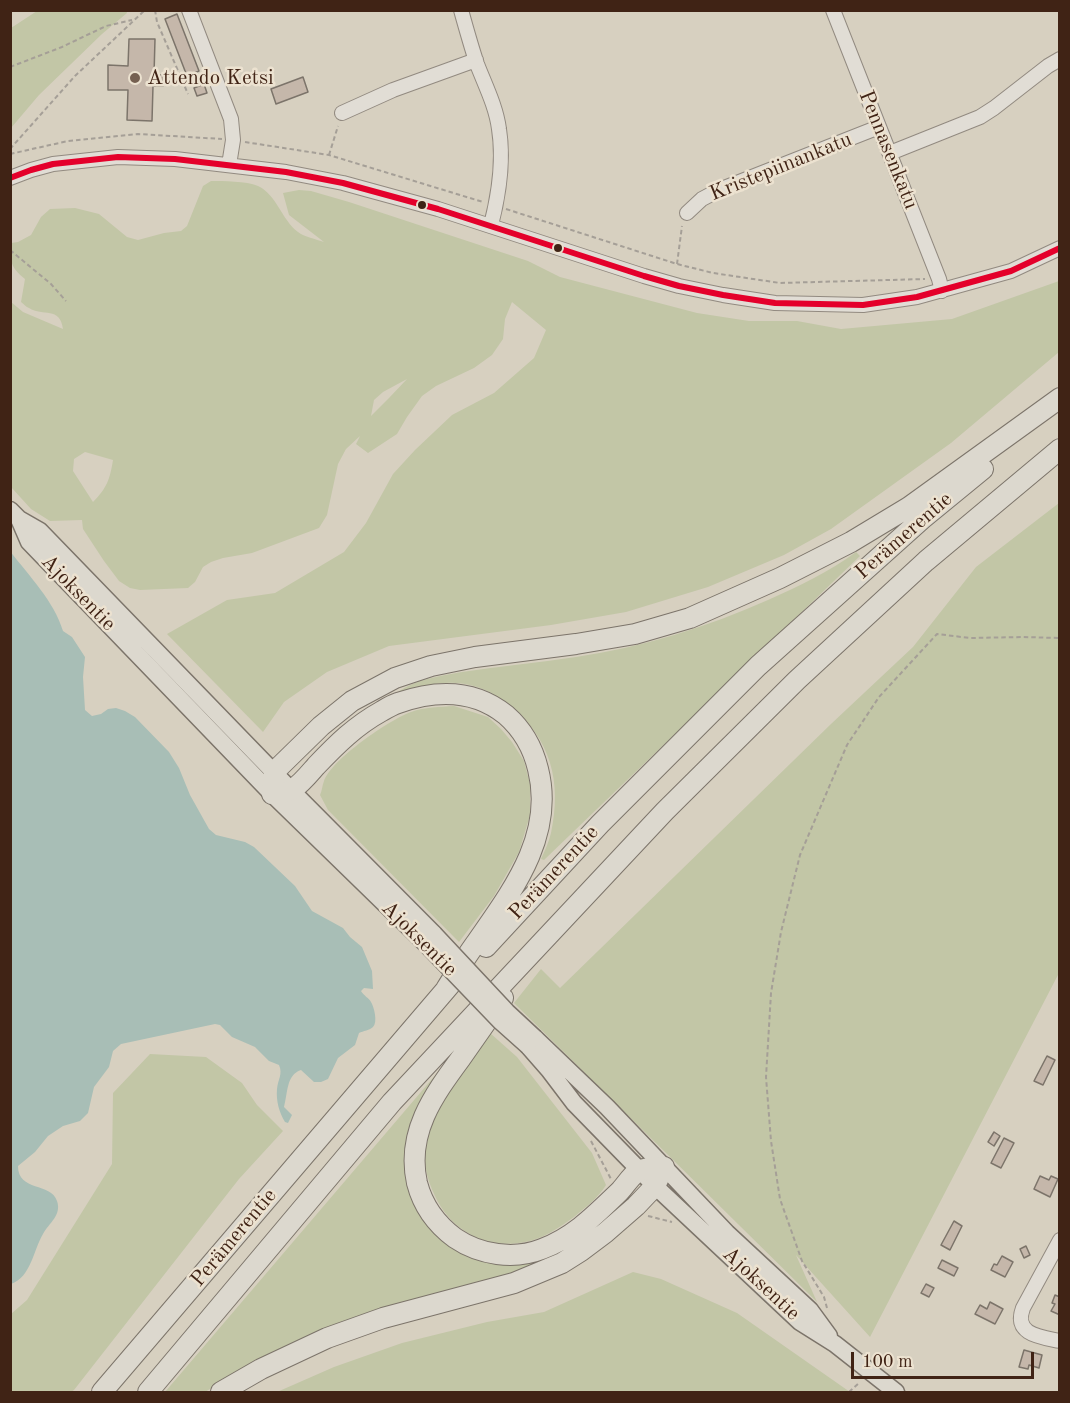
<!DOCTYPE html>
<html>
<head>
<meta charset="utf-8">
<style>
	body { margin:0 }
	#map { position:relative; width:1070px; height:1403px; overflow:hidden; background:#d7d0c0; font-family:"Old Standard TT",serif }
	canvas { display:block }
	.frame { position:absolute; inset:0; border:12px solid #402315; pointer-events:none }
	.scale { position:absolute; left:851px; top:1352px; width:183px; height:27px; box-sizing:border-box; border:3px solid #402315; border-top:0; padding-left:8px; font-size:18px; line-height:21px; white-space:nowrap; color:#402315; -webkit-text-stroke:4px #ece2d0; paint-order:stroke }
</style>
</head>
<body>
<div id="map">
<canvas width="1070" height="1403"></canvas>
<div class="frame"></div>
<div class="scale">100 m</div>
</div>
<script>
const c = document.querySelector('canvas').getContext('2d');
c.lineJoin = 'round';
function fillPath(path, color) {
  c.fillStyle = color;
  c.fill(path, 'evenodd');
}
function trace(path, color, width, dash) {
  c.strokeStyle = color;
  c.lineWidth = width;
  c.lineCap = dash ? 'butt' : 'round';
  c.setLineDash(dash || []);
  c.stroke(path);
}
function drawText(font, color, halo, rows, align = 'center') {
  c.font = font + ' "Old Standard TT",serif';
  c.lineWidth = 5;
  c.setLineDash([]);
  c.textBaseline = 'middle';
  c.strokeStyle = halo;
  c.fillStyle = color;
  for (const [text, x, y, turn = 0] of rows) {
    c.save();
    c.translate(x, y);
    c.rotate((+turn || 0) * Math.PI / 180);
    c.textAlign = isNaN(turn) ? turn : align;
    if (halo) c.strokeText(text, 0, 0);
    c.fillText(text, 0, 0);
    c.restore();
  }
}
const green = new Path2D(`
	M37 11 126 10 127 13 102 34 39 95 11 128V28Z
	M211 181C223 181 246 181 258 186 277 195 281 219 298 232 304 237 316 239 324 242L289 215 283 193 299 190 311 191 349 202 528 261 560 277 697 313 749 321H797L841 329 952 319 1059 281V352L951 443 831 529 784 555 708 587 626 612 551 625 389 646 327 672 284 702 263 732 167 634 227 600 275 593 344 552 366 523 393 474 415 450 452 415 494 393 534 358 546 330 512 302 505 319 503 339 492 355 474 368 436 386 422 396 407 417 397 434 368 453 356 444 360 436 346 449 338 464 327 515 319 528 252 553 223 558 211 562 203 567 195 582 188 588 140 590 130 588 119 581 104 561 83 529 82 520 50 521 31 509 11 487V302L23 312 63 329C60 306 43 317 29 308 26 307 24 304 21 302L25 279C10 267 10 261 11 243L18 242 31 235 41 217 50 209 75 208 99 214 127 237 138 240 164 233 181 231 187 226 203 186ZM407 379 389 398 371 416 374 400 383 392ZM85 452 113 460C110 479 107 488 93 502L73 471 74 459Z
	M1059 503V973L870 1337 796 1255 817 1302 514 1003 541 969 560 988 831 724 913 647 976 567Z
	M856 552 860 556 544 860 541 859C545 850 549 842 551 833 562 782 551 739 510 706 494 693 477 684 456 683 437 681 416 688 398 692 416 679 440 676 462 672 500 666 538 663 576 657 643 647 707 627 768 600 799 586 829 572 856 552Z
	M454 706 488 717 501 729 512 742 524 761 530 784V815L519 852 494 896 459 942 328 810 320 795C322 791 322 786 324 781 332 759 389 720 411 712 425 707 440 707 454 706Z
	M490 1033 517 1057 592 1153 606 1185C598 1198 586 1207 574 1217 560 1227 543 1239 525 1242 487 1250 451 1231 435 1196 426 1177 422 1160 426 1138 434 1100 467 1064 490 1033Z
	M150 1054 206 1057 242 1083 257 1105 283 1131 239 1179 74 1390 71 1392H11V1314L27 1300 112 1164 113 1093Z
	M438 1072 419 1103 411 1121 406 1138 405 1160 407 1178 442 1239 550 1254 551 1259 535 1266 465 1288 220 1383 205 1392H165Z
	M633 1272 661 1279 737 1313 850 1392H277L334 1367 402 1343 487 1322 544 1312Z`);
const water = new Path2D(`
	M10 551C29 576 54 601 63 631L72 637 85 657 83 677 85 710 92 716 101 714 108 709 116 708 125 711 135 717 169 752 179 768 190 795 209 829 216 835 245 842 254 847 295 886 312 911 343 928 350 937 362 947 372 971 373 989 364 988 361 991C364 996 369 998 371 1002 374 1007 378 1022 373 1027 370 1030 363 1031 359 1033L355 1045 338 1058 328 1079 321 1082H314L301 1070C286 1075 288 1093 284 1107L292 1115 288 1123 285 1122C279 1112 276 1101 277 1089 278 1079 283 1074 279 1065L269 1061 255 1047 232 1037 220 1025 215 1024 121 1044 113 1051 109 1067 94 1087 88 1113 80 1121 63 1126 48 1136 35 1152 18 1166C18 1192 51 1182 57 1201 62 1215 49 1223 43 1234 33 1251 31 1277 11 1284Z`);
const building = new Path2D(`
	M177 14 199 71 187 76 165 19Z
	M129 39H155L154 75H163V86H153L152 121 127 120 128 90H108V65L128 66Z
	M303 77 308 92 276 104 271 89Z
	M204 84 207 93 197 96 194 88Z
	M1047 1056 1055 1060 1043 1085 1034 1081Z
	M994 1132 1000 1136 994 1146 988 1142Z
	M1004 1138 1014 1143 1001 1168 991 1163Z
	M1040 1176 1049 1180 1051 1176 1058 1179 1050 1197 1034 1189Z
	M954 1221 962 1226 950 1250 941 1245Z
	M1026 1246 1030 1255 1024 1258 1020 1249Z
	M1002 1256 1013 1262 1005 1277 991 1270 994 1264 997 1265Z
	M942 1260 958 1268 954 1276 938 1268Z
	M926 1284 934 1288 929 1297 921 1293Z
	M1055 1295 1060 1297V1315L1051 1311 1055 1304 1052 1303Z
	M990 1302 1003 1309 995 1324 975 1314 980 1305 987 1309Z
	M1024 1350 1042 1355 1039 1368 1029 1365 1028 1369 1019 1367Z`);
const path = new Path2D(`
	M155 10 157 22 188 94
	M10 67 62 47 106 26 132 20
	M163 81 183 82
	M245 142 329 155 483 202
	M10 149 75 76 145 10
	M10 154 68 141 138 134 222 139
	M329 155 338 126
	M506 209 677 264 713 273 780 283 925 279
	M10 250 51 284 66 301
	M677 264 682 226
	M591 1141 611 1179
	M648 1216 672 1222
	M827 1308 824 1297 802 1261 780 1199 771 1141 766 1077 771 993 781 932 800 855 847 745 879 697 937 634 970 638 1023 637 1060 638
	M849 1392 860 1382`);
const minor = new Path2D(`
	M189 10 231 119 233 140 229 165
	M461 10C466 28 471 46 477 64 485 85 496 106 499 129 504 161 499 194 491 225
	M833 10 939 279 942 291
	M342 113 393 90 476 60
	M890 153 980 117 994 108 1048 66 1060 59
	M10 178 31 170 53 164 118 157 175 159 286 172 343 183 438 209 644 276 679 286 723 295 775 303 863 305 917 297 1011 271 1060 248
	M687 213 702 199 719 190 879 127
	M1060 1240 1023 1308C1013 1335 1041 1337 1060 1341`);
const major = new Path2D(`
	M10 510 19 519 40 531 292 791 434 934
	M19 519 29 542 272 794 425 943
	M535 1038 607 1107 727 1233 810 1310 829 1336
	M528 1046 549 1070 574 1103 655 1186 800 1322 835 1344 896 1392`);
const highway = new Path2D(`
	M486 947 600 824 758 666 922 519 983 469
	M446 989C456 973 465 958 476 943 512 891 555 836 538 769 533 748 522 729 506 715 474 689 435 690 398 703 392 705 387 708 382 711 355 726 337 744 316 766 309 774 302 783 293 789 288 793 278 793 272 794L274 772 321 726 352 701 395 678 431 666 475 657 576 644 635 634 690 618 780 578 851 542 909 507 1060 398
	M503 998C489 1018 475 1038 461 1058 433 1096 406 1133 417 1183 423 1206 436 1224 455 1238 480 1255 514 1260 542 1249 574 1237 595 1215 619 1192 625 1186 630 1177 637 1172 643 1167 656 1168 664 1167
	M102 1392 455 979
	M148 1392 392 1102 665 811 797 680 926 561 1060 449
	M221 1392 261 1369 327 1338 383 1318 514 1283 562 1263 581 1251 605 1233 636 1206 655 1186 664 1167`);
const majorBridge = new Path2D(`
	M434 934 507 1012 535 1038
	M425 943 500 1021 528 1046`);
const bus1 = new Path2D(`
	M10 178 31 170 53 164 118 157 175 159 286 172 343 183 438 209 644 276 679 286 723 295 775 303 863 305 917 297 1011 271 1060 248`);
const markers = [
	[135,78,6,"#756051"],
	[422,205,5,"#402315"],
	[558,248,5,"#402315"]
];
const poiNames = [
	["Attendo Ketsi",147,78]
];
const streetNames = [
	["Pennasenkatu",888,150,68],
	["Kristepiinankatu",781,167,-22],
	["Perämerentie",904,536,-41],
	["Ajoksentie",78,593,46],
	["Perämerentie",554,873,-47],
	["Ajoksentie",419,939,45],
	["Perämerentie",234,1238,-50],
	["Ajoksentie",761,1284,43]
];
fillPath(green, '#c2c6a6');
fillPath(water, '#a8beb6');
fillPath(building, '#c5b7aa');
trace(building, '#7c746a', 1.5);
trace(minor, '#928a80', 16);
trace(major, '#7c746a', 19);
trace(highway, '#7c746a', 22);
trace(path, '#a59f97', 2, [4.5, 3]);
trace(minor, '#e1ddd5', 14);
trace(major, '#dcd8ce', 16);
trace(highway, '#dcd8ce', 20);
trace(majorBridge, '#7c746a', 19, []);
trace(majorBridge, '#dcd8ce', 16);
trace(bus1, '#e4002b', 6);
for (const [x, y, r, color] of markers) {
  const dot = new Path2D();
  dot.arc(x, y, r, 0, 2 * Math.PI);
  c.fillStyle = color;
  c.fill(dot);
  trace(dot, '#ece2d0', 2);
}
drawText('21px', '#402315', '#ece2d0', poiNames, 'left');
drawText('21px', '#402315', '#ece2d0', streetNames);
</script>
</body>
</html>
